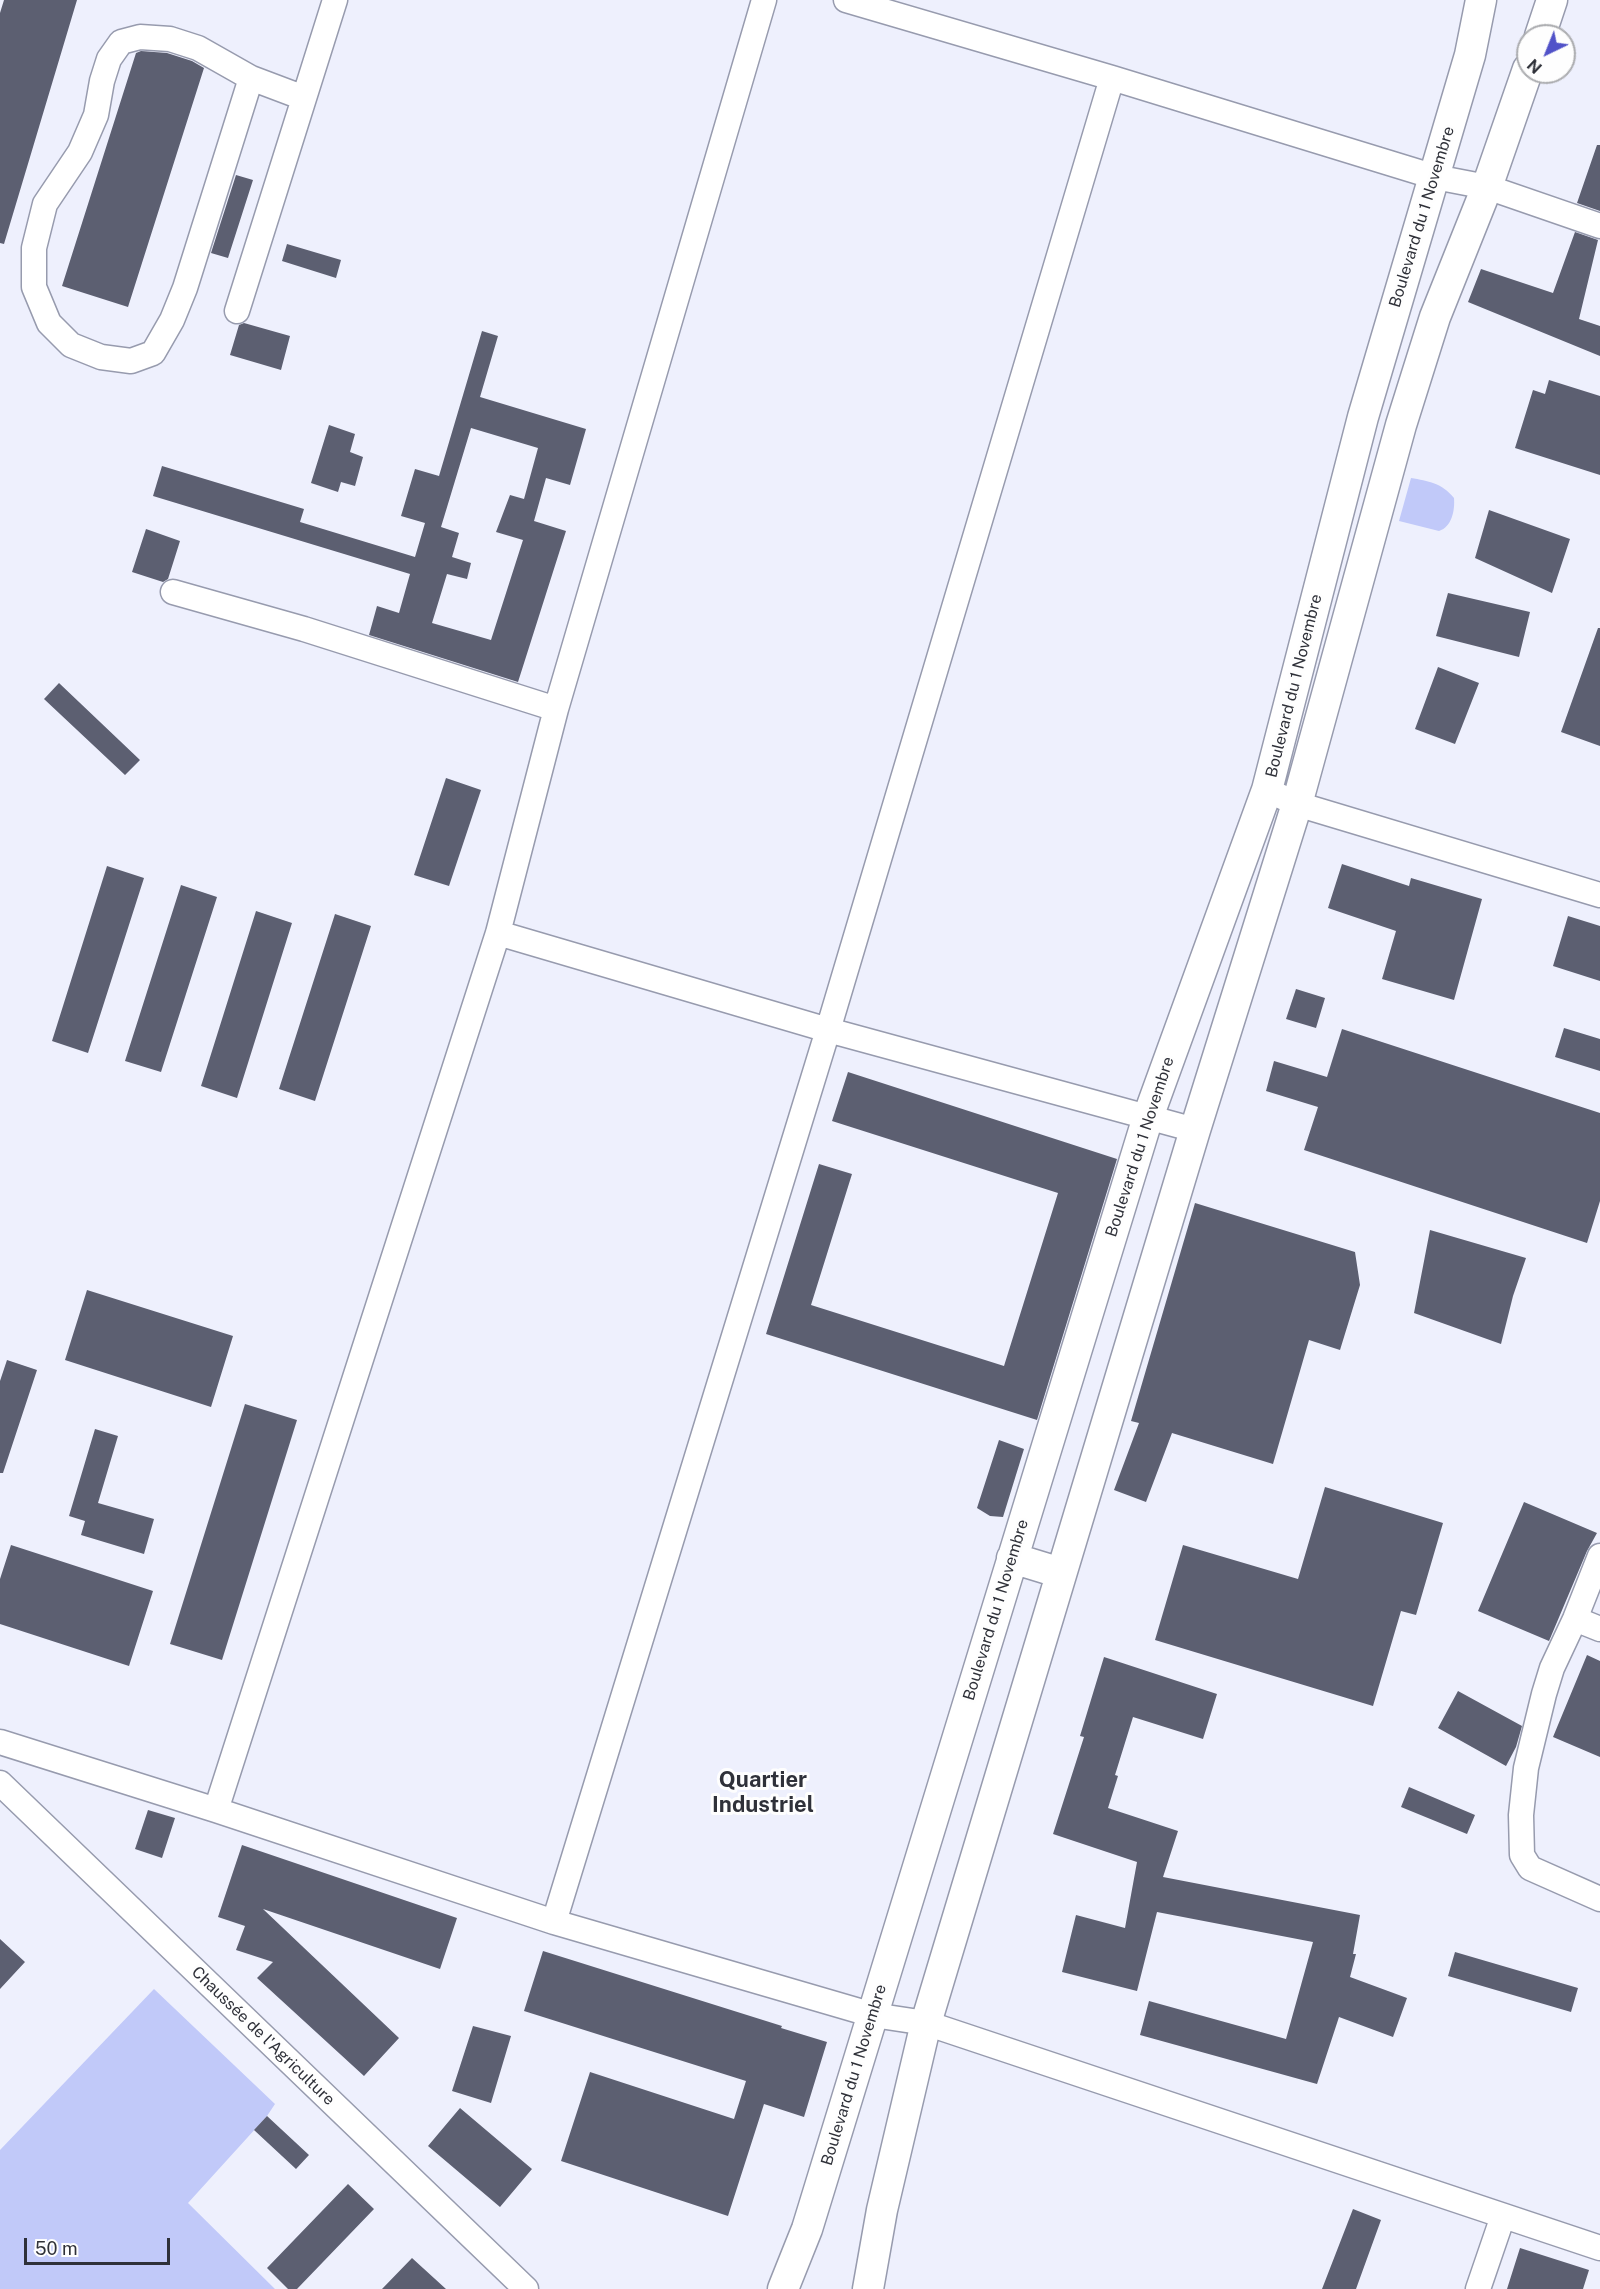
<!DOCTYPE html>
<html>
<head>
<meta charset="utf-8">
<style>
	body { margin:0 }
	#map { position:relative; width:1600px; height:2289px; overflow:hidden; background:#eef0fd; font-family:"Public Sans",sans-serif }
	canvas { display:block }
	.north { position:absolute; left:1516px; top:24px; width:60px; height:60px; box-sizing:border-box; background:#fefefe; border:2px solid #abacaf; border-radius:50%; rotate:223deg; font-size:16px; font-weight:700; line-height:24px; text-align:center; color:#2f3139 }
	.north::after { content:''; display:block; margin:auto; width:21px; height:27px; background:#5152c8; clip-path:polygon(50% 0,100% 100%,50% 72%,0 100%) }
	.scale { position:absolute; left:24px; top:2238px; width:146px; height:27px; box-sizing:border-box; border:3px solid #2f3139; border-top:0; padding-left:8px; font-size:18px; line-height:21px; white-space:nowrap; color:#2f3139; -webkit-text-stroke:4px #fefefe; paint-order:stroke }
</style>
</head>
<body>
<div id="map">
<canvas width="1600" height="2289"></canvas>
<div class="north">N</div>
<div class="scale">50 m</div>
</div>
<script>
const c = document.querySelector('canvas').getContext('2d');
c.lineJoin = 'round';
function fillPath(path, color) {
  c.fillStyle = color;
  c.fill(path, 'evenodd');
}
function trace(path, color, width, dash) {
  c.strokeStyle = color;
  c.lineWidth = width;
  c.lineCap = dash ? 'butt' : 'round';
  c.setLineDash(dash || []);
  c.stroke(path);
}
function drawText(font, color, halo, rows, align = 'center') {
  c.font = font + ' "Public Sans",sans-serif';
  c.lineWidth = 6;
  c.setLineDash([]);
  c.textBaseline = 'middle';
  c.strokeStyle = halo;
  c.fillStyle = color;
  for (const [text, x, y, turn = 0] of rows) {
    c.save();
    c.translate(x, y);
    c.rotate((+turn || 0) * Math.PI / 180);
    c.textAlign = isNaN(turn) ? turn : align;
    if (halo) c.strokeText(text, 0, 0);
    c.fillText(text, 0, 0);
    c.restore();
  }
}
const green = new Path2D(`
	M1411 478C1428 481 1442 483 1454 498 1455 510 1452 527 1439 531L1399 521Z
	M154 1989 275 2104 267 2116 188 2203 275 2289H0V2150Z`);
const building = new Path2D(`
	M4 0H77L4 244 0 243V13Z
	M141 51 167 53 192 61 204 68 128 307 62 286 136 53Z
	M1597 145H1600V211L1577 203Z
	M236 175 253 180 228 258 211 253Z
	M1575 232 1598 240 1579 319 1600 326V356L1468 302 1481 269 1553 293Z
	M287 244 341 260 336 278 282 261Z
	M244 323 290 336 281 370 230 355 239 325Z
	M482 331 498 336 480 397 586 429 570 485 546 478 534 521 566 531 518 682 369 635 377 606 399 613 410 574 153 496 162 466 304 509 300 522 415 557 425 523 401 516 415 469 439 476ZM471 428 538 448 524 499 510 495 496 532 523 540 491 640 432 623 447 574 467 579 471 563 452 557 459 533 441 527Z
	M1549 380 1600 396V475L1515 448 1533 390 1545 394Z
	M329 425 355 434 350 452 363 457 355 486 341 482 338 492 311 483Z
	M1489 510 1570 539 1552 593 1475 558Z
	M146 529 180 541 168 579 163 582 132 572Z
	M1448 593 1530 612 1519 657 1436 636Z
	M1598 628H1600V746L1561 732Z
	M1438 667 1479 683 1455 744 1415 729Z
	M59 683 140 760 125 775 44 699Z
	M446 778 481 790 449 886 414 875Z
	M1342 864 1409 886 1411 878 1482 899 1454 1000 1382 979 1396 931 1328 908Z
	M107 866 144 878 88 1053 52 1041Z
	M181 885 217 897 161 1072 125 1061Z
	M256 911 292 923 237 1098 201 1086Z
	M335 914 371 926 315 1101 279 1089Z
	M1568 916 1600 926V981L1553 966Z
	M1296 989 1325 998 1316 1028 1286 1019Z
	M1564 1028 1600 1039V1071L1555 1057Z
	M1342 1029 1600 1113V1201L1587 1243 1304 1150 1318 1107 1266 1091 1274 1061 1327 1077Z
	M848 1072 1117 1159 1037 1420 766 1334 819 1164 852 1174 811 1305 1004 1366 1058 1193 832 1121Z
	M1195 1203 1355 1252 1360 1285 1340 1350 1309 1340 1273 1464 1172 1433 1146 1502 1114 1490 1139 1423 1131 1421Z
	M1430 1230 1526 1258 1513 1296 1501 1344 1414 1313Z
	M87 1290 233 1336 211 1407 65 1360Z
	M7 1360 37 1370 3 1473H0V1381Z
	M245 1404 297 1420 222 1660 170 1644Z
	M95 1429 118 1436 98 1503 154 1519 144 1554 81 1535 85 1521 69 1516Z
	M999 1440 1024 1449 1003 1517 990 1516 977 1508Z
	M1325 1487 1443 1523 1416 1615 1401 1611 1373 1706 1155 1640 1183 1545 1298 1579Z
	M1524 1502 1597 1533 1587 1551 1549 1641 1478 1611Z
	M11 1545 153 1591 129 1666 0 1624V1579Z
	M1587 1655 1600 1661V1757L1553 1737Z
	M1104 1657 1217 1694 1203 1739 1133 1717 1115 1775 1118 1776 1108 1808 1178 1831 1163 1877 1360 1915 1353 1954H1356L1350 1977 1407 1998 1393 2037 1339 2017 1317 2084 1140 2035 1149 2001 1286 2039 1313 1942 1157 1912 1137 1991 1062 1972 1076 1915 1125 1928 1137 1862 1053 1834 1084 1737 1080 1736Z
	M1458 1691 1522 1726 1516 1747 1506 1766 1438 1728Z
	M1409 1787 1475 1815 1467 1834 1401 1807Z
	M148 1810 175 1818 162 1858 135 1849Z
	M242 1845 457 1918 440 1969 263 1909 399 2038 364 2076 257 1978 273 1962 236 1950 245 1926 218 1917Z
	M0 1939 25 1962 0 1989Z
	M543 1951 782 2026 781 2028 827 2042 804 2117 764 2104 728 2216 561 2161 590 2072 734 2119 746 2081 524 2011Z
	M1455 1952 1578 1988 1571 2012 1448 1976Z
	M473 2026 511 2036 491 2103 452 2091Z
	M460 2108 532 2169 500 2207 428 2146Z
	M267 2116 309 2155 296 2169 254 2130Z
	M348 2184 374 2209 297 2289H288L267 2268Z
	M1353 2209 1381 2220 1356 2289H1322Z
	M1520 2248 1589 2270 1583 2289H1507Z
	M412 2258 446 2289H382Z`);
const minor = new Path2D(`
	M846 0 1112 78 1435 177 1487 187 1600 226
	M251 78 185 288 172 320 153 353 131 361 101 357 71 345 49 323 34 287V248L45 204 80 152 96 115 102 81 109 59 121 42 140 37 170 39 198 48 251 78 304 98
	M237 311 335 0
	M173 592 304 629 556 709
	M1267 790 1297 804 1600 895
	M498 933 828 1030 1195 1130
	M1600 1556 1575 1619 1552 1668 1544 1694 1526 1768 1521 1815 1522 1855 1530 1868 1600 1899
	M1575 1619 1600 1629
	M0 1742 216 1810 554 1922 873 2015 926 2023 1600 2248
	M0 1783 526 2289
	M216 1810 498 933 556 709 764 0
	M554 1922 828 1030 1112 78
	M1478 2289 1503 2216`);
const major = new Path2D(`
	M1540 36 1552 0
	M1012 1558 1061 1573
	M783 2289 807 2229 1148 1117 1267 790 1363 417 1470 55 1481 0
	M868 2289 882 2210 926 2023 1195 1130 1297 804 1401 425 1435 317 1487 187 1528 69`);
const streetNames = [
	["Boulevard du 1 Novembre",1422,217,-73],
	["Boulevard du 1 Novembre",1294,686,-76],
	["Boulevard du 1 Novembre",1140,1147,-72],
	["Boulevard du 1 Novembre",996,1610,-73],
	["Chaussée de l'Agriculture",263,2036,44],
	["Boulevard du 1 Novembre",854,2075,-73]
];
const districtNames = [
	["Quartier",763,1780],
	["Industriel",763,1805]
];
fillPath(green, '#c1c9f9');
fillPath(building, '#5c5f71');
trace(minor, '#979bae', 27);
trace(major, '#979bae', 33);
trace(minor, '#fff', 24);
trace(major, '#fff', 30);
drawText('16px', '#2f3139', '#fefefe', streetNames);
drawText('bold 22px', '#2f3139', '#fefefe', districtNames);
</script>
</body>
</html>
